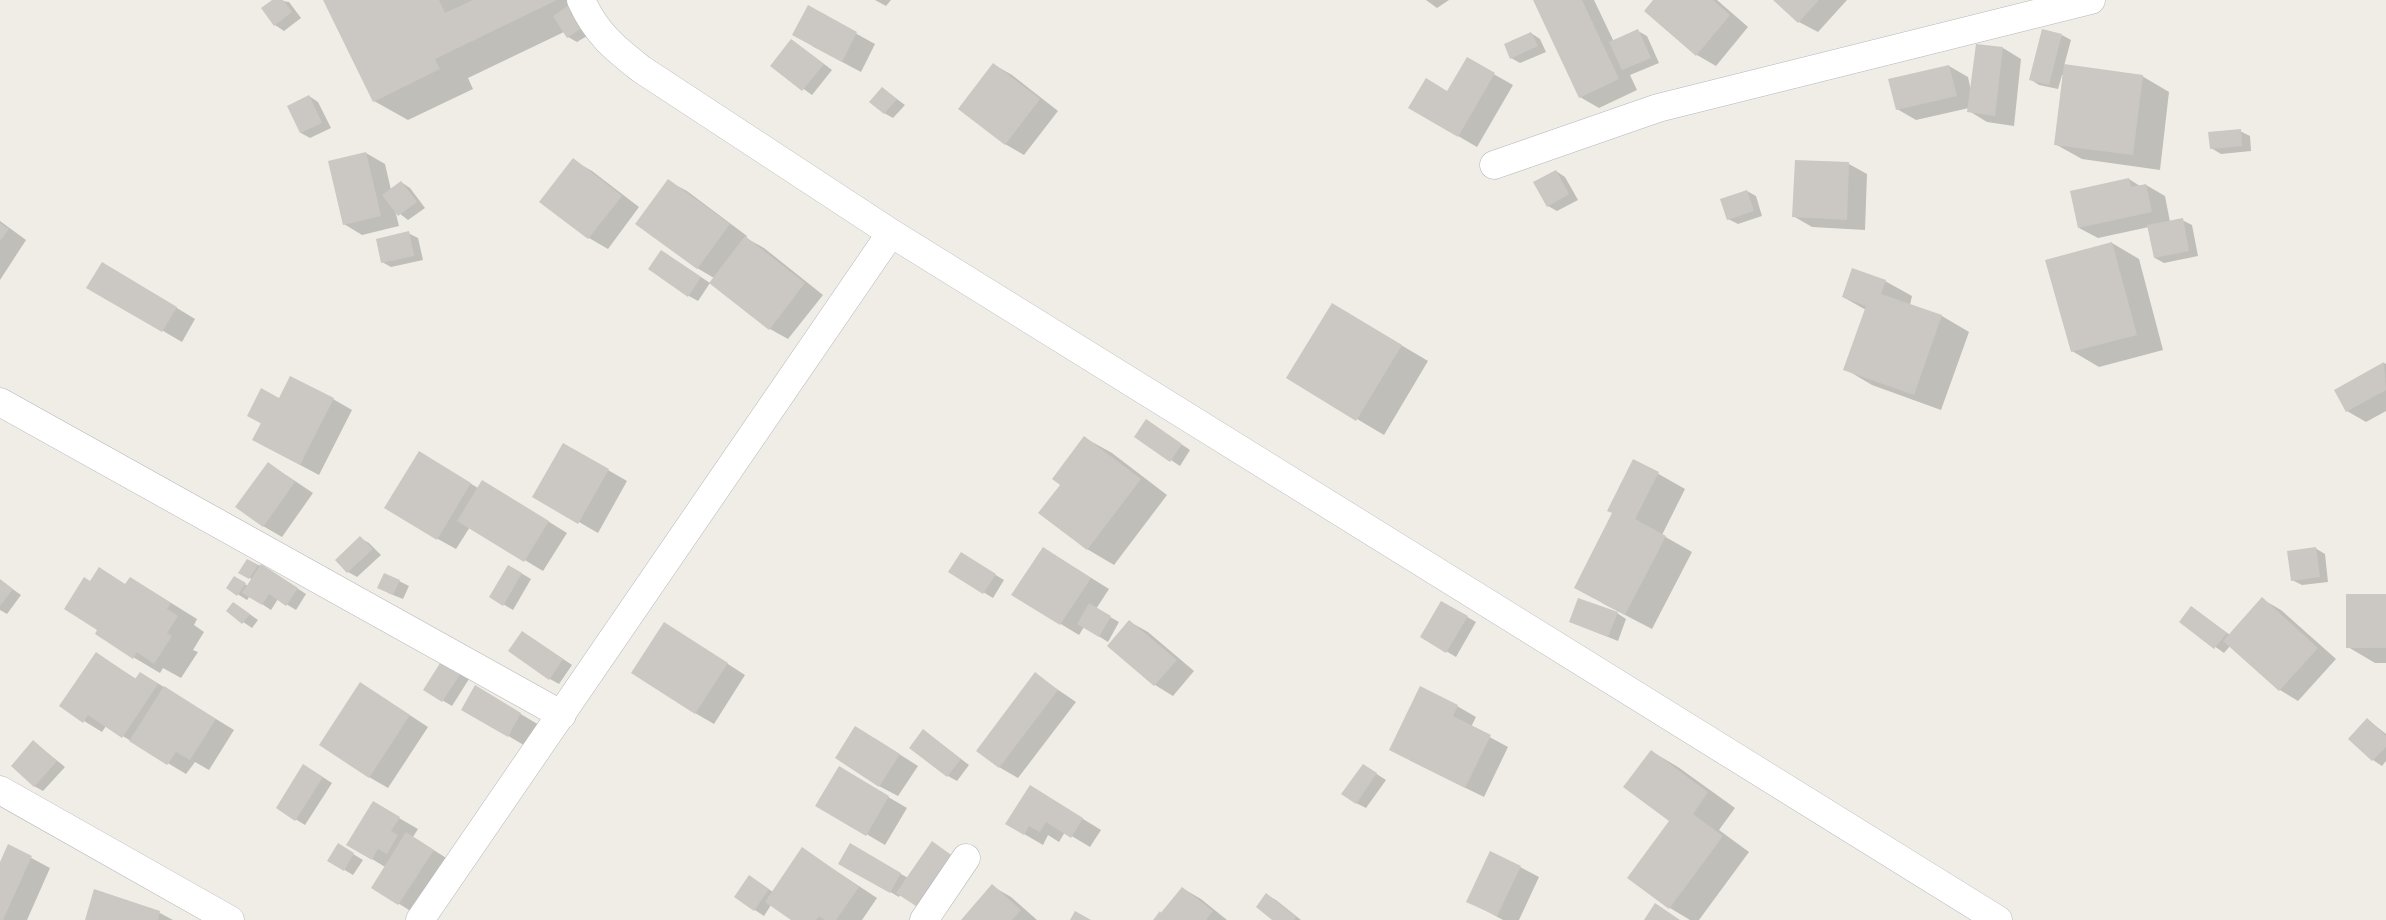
<!DOCTYPE html>
<html>
<head>
<meta charset="utf-8">
<style>
	body { margin:0 }
	canvas { display:block; background:#efede6 }
</style>
</head>
<body>
<canvas width="2386" height="920"></canvas>
<script>
const c = document.querySelector('canvas').getContext('2d');
c.lineJoin = 'round';
function fillPath(path, color) {
  c.fillStyle = color;
  c.fill(path, 'evenodd');
}
function trace(path, color, width, dash) {
  c.strokeStyle = color;
  c.lineWidth = width;
  c.lineCap = dash ? 'butt' : 'round';
  c.setLineDash(dash || []);
  c.stroke(path);
}
const shadow = new Path2D(`
	M275 0 289 2 301 18 284 31 275 25Z
	M325 0H592V33L577 42 568 37 564 32 468 78 473 89 408 120 374 101Z
	M875 0H891L886 6Z
	M1426 0H1449L1437 8Z
	M1534 0H1594L1614 42 1638 31 1647 36 1659 63 1630 75 1637 90 1599 108 1580 97Z
	M1655 0H1717L1748 27 1716 66 1697 55 1646 11Z
	M1775 0H1847L1818 32 1799 22Z
	M808 7 875 44 861 72 812 46Z
	M1531 33 1540 39 1546 52 1520 63 1511 58Z
	M2062 35 2071 40 2064 66 2142 76 2169 92 2160 170 2082 159 2055 144 2063 75H2062L2058 89 2039 85 2030 79Z
	M792 40 832 70 812 95 772 66Z
	M2003 48 2021 59 2014 126 1987 122 1969 111V108L1916 120 1897 109 1949 66 1968 77 1971 91Z
	M1467 59 1513 85 1477 147 1410 108 1448 93Z
	M993 64 1012 75 1058 111 1024 155 1005 144Z
	M882 88 905 105 893 118 884 113Z
	M309 96 318 102 331 128 310 138 301 133 288 106Z
	M2240 131 2250 136 2251 151 2221 154 2211 148Z
	M366 153 385 164 391 190 401 182 410 188 425 208 408 220 395 210 399 226 362 235 344 224Z
	M573 160 592 171 639 207 608 249 589 238 541 201Z
	M1849 164 1867 174 1865 230 1812 227 1793 216Z
	M1556 171 1565 177 1578 200 1557 211 1548 206Z
	M2129 179 2140 186 2146 185 2165 196 2170 222 2182 220 2192 225 2198 256 2164 263 2155 258 2149 227 2098 238 2079 228Z
	M668 181 687 191 747 236 746 238 764 248 823 295 788 339 770 329 714 278 697 268Z
	M1747 191 1756 196 1762 216 1738 224 1728 219Z
	M0 221 26 240 0 280Z
	M408 233 418 238 423 260 391 267 382 262Z
	M2112 243 2139 259 2163 350 2099 367 2072 351Z
	M662 251 710 283 698 301 689 296Z
	M121 274 195 319 182 342 88 287Z
	M1885 281 1912 296 1910 305 1942 316 1969 332 1941 410 1872 385 1845 369 1866 310 1843 297Z
	M1359 320 1428 361 1384 435 1288 378Z
	M2384 363 2386 364V411L2366 422 2347 411 2335 391Z
	M280 399H333L352 410 319 475 272 450 262 424 248 416Z
	M1155 426 1190 450 1180 466 1136 437Z
	M1085 438 1112 453 1167 495 1114 565 1087 549 1062 484Z
	M563 444 627 481 598 533 534 496Z
	M1634 460 1685 489 1662 535 1692 552 1652 629 1602 603 1614 513Z
	M268 463 313 493 282 537 263 526Z
	M438 464 478 488 501 492 567 533 543 571 470 527 456 549 438 539Z
	M360 538 369 543 381 555 357 577 348 572 336 560Z
	M2315 548 2325 554 2328 582 2302 585 2292 580Z
	M961 554 1004 580 993 598 950 572Z
	M1061 559 1109 589 1096 609 1119 622 1108 642 1084 627 1079 635 1013 595Z
	M248 560 271 571 306 594 296 610 278 599 271 610 250 596 247 600 228 588 235 578 248 586 253 580 240 572Z
	M509 566 531 579 513 610 491 597Z
	M99 569 126 585 131 578 197 619 194 625 204 632 193 650 198 652 181 678 163 668 160 673 133 657 99 630 91 583Z
	M0 580 21 595 7 614 0 610Z
	M399 581 409 586 403 599 388 593Z
	M2386 595V663H2375L2348 647Z
	M2262 599 2281 610 2336 659 2298 701 2280 690 2230 646 2224 653 2181 622 2192 607 2230 635Z
	M1441 602 1476 622 1456 657 1421 636Z
	M234 603 258 620 252 628 227 611Z
	M1617 613 1626 619 1618 641 1571 622Z
	M1130 622 1148 632 1194 671 1173 696 1155 685 1109 646Z
	M683 635 745 675 714 724 695 713Z
	M532 638 572 665 559 684 550 679Z
	M96 653 136 679 141 673 234 730 209 770 195 762 186 774 106 726 102 732 84 721Z
	M442 662 469 679 452 706 425 690Z
	M1035 674 1076 702 1018 778 999 767Z
	M379 695 428 727 388 788 369 777Z
	M494 698 539 725 527 747 463 709Z
	M1457 706 1476 717 1471 727 1508 747 1484 797 1409 760Z
	M2367 719 2386 734V761L2382 766 2373 760 2349 738Z
	M924 731 969 765 957 781 948 776Z
	M874 738 918 766 898 796 879 786Z
	M34 742 65 767 43 791 34 786Z
	M1651 751 1678 767 1735 808 1719 830 1749 852 1699 920H1690L1670 908 1629 878 1670 821Z
	M839 768 907 808 885 845 817 805Z
	M313 771 332 783 305 825 277 808Z
	M1372 771 1386 780 1366 808 1356 803Z
	M1049 798 1101 830 1090 847 1065 832 1059 842 1048 835 1043 845 1007 824Z
	M373 803 418 829 413 837 451 861 417 915 372 887 385 867 348 844Z
	M932 843 972 869 901 894 899 897 840 863 850 845 908 878Z
	M338 845 363 860 353 875 328 860Z
	M9 846 50 868 27 920H0V865Z
	M803 849 877 898 862 920H793L771 905 764 916 735 897 758 882 773 892Z
	M1520 867 1539 877 1519 920H1503L1468 901Z
	M992 886 1011 897 1037 920H962Z
	M1182 888 1201 899 1227 920H1155Z
	M95 891 160 913 173 920H86Z
	M1267 895 1276 900 1301 920H1274Z`);
const building = new Path2D(`
	M272 0H283L292 12 274 26 261 8Z
	M323 0H439L445 13 473 0H557L435 59 440 69 373 102Z
	M1533 0H1582L1619 79 1579 98Z
	M1653 0H1713L1730 15 1696 56 1644 11Z
	M1773 0H1819L1798 23Z
	M569 5 583 27 567 38 553 16Z
	M808 5 857 32 842 62 792 35Z
	M1638 29 1651 58 1622 70 1609 42Z
	M2042 29 2062 34 2049 85 2029 80Z
	M1531 32 1538 46 1510 59 1504 44Z
	M791 39 824 64 802 91 770 66Z
	M1976 44 2003 47 1995 116 1967 112Z
	M1467 57 1495 73 1458 137 1408 108 1426 78 1447 91Z
	M993 63 1040 99 1005 145 958 109Z
	M2064 64 2143 75 2133 155 2054 145Z
	M1949 65 1957 96 1896 110 1888 79Z
	M882 87 897 99 884 114 869 102Z
	M309 95 322 123 300 133 287 106Z
	M2241 129 2242 146 2210 149 2208 132Z
	M366 152 381 216 343 225 328 161Z
	M573 158 622 196 588 239 539 202Z
	M1795 160 1849 162 1847 220 1792 217Z
	M1556 170 1569 194 1547 207 1533 182Z
	M2129 178 2131 187 2146 184 2152 212 2078 228 2070 191Z
	M668 179 730 224 697 269 635 224Z
	M401 181 417 202 398 216 382 195Z
	M1747 190 1754 211 1727 220 1720 199Z
	M2183 218 2189 251 2154 258 2147 225Z
	M0 223 9 229 0 241Z
	M409 231 414 256 381 263 376 239Z
	M745 236 805 283 769 330 709 283Z
	M2112 242 2137 335 2071 352 2045 260Z
	M661 250 701 277 688 297 648 269Z
	M102 262 177 307 162 332 86 288Z
	M1852 268 1886 280 1881 294 1942 315 1914 395 1843 370 1866 306 1842 297Z
	M1332 303 1402 345 1356 421 1286 378Z
	M2384 362 2386 390 2346 412 2334 390Z
	M290 376 334 398 300 465 252 440 261 423 247 416 261 388 279 398Z
	M1146 419 1182 444 1170 462 1134 437Z
	M1084 436 1141 479 1087 550 1038 513 1060 485 1052 479Z
	M563 443 609 469 578 524 532 497Z
	M419 451 471 483 437 540 384 508Z
	M1633 459 1659 472 1635 519 1666 536 1625 615 1574 588 1612 513 1607 511Z
	M268 462 295 482 263 527 235 507Z
	M482 480 549 521 524 562 457 521Z
	M360 536 373 549 347 573 335 560Z
	M1043 547 1091 578 1060 625 1011 595Z
	M2316 547 2320 577 2291 581 2287 551Z
	M961 552 996 574 983 594 948 572Z
	M247 559 258 565 249 579 238 573Z
	M261 564 298 588 286 606 269 594 262 605 242 593Z
	M508 565 522 573 503 606 489 597Z
	M99 567 125 584 130 577 171 603 167 609 178 616 167 633 172 636 154 664 137 652 133 659 95 634 97 630 64 609 84 577 90 581Z
	M384 573 400 580 393 595 377 588Z
	M234 576 246 583 237 596 226 588Z
	M0 579 13 589 0 606Z
	M2346 594H2386V648H2346Z
	M2262 597 2318 648 2279 691 2223 641Z
	M1578 598 1618 612 1608 637 1569 622Z
	M1441 601 1468 616 1446 653 1420 637Z
	M233 602 250 614 242 624 226 611Z
	M1089 603 1111 616 1099 637 1077 624Z
	M2191 606 2227 633 2214 649 2179 622Z
	M1129 620 1177 660 1154 686 1107 646Z
	M664 622 728 663 695 714 631 673Z
	M522 631 563 659 549 680 508 651Z
	M96 652 135 679 140 672 158 684 122 738 88 715 83 723 59 706Z
	M442 660 461 673 442 702 423 690Z
	M1035 672 1058 690 999 768 976 751Z
	M360 682 410 715 369 778 319 745Z
	M475 685 521 713 508 737 461 710Z
	M164 686 216 719 190 760 176 752 167 765 129 741Z
	M1420 686 1458 705 1453 716 1491 735 1465 788 1389 750Z
	M2367 718 2386 736V747L2372 761 2348 739Z
	M855 726 900 754 879 787 835 758Z
	M923 729 961 759 947 777 909 748Z
	M33 740 57 761 34 787 11 766Z
	M1651 750 1708 792 1693 814 1723 836 1669 909 1627 878 1669 821 1623 787Z
	M303 764 323 777 295 821 276 808Z
	M1363 764 1377 773 1356 804 1341 794Z
	M839 766 889 796 866 836 815 806Z
	M1030 785 1083 818 1071 838 1046 822 1040 832 1029 826 1024 835 1005 824Z
	M373 801 400 817 391 831 398 835 387 854 378 849 372 860 346 845Z
	M406 832 434 850 398 905 371 888Z
	M932 841 954 857 919 908 896 893Z
	M338 843 354 853 344 871 327 861Z
	M850 843 901 873 890 893 838 864Z
	M8 844 32 856 3 920H0V862Z
	M802 847 859 887 836 920H825L819 916 816 920H791L765 902Z
	M1490 851 1521 866 1497 916 1466 902Z
	M749 875 769 889 754 911 734 897Z
	M992 884 1021 910 1012 920H961Z
	M1182 887 1213 911 1206 920H1153L1160 911 1161 913Z
	M94 889 160 911 158 920H85Z
	M1266 893 1296 917 1294 920H1272L1256 907Z
	M1655 903 1680 920H1644Z
	M1075 911 1091 920H1070Z`);
const minor = new Path2D(`
	M581 0C596 33 613 47 641 69L891 233 1998 920
	M1494 165 1658 108 2091 0
	M0 402 562 715
	M0 790 230 920
	M420 920 891 233
	M924 920 966 858`);
fillPath(shadow, '#0003');
fillPath(building, '#cbc8c4');
trace(minor, '#b3b7ba', 29);
trace(minor, '#fff', 28);
</script>
</body>
</html>
